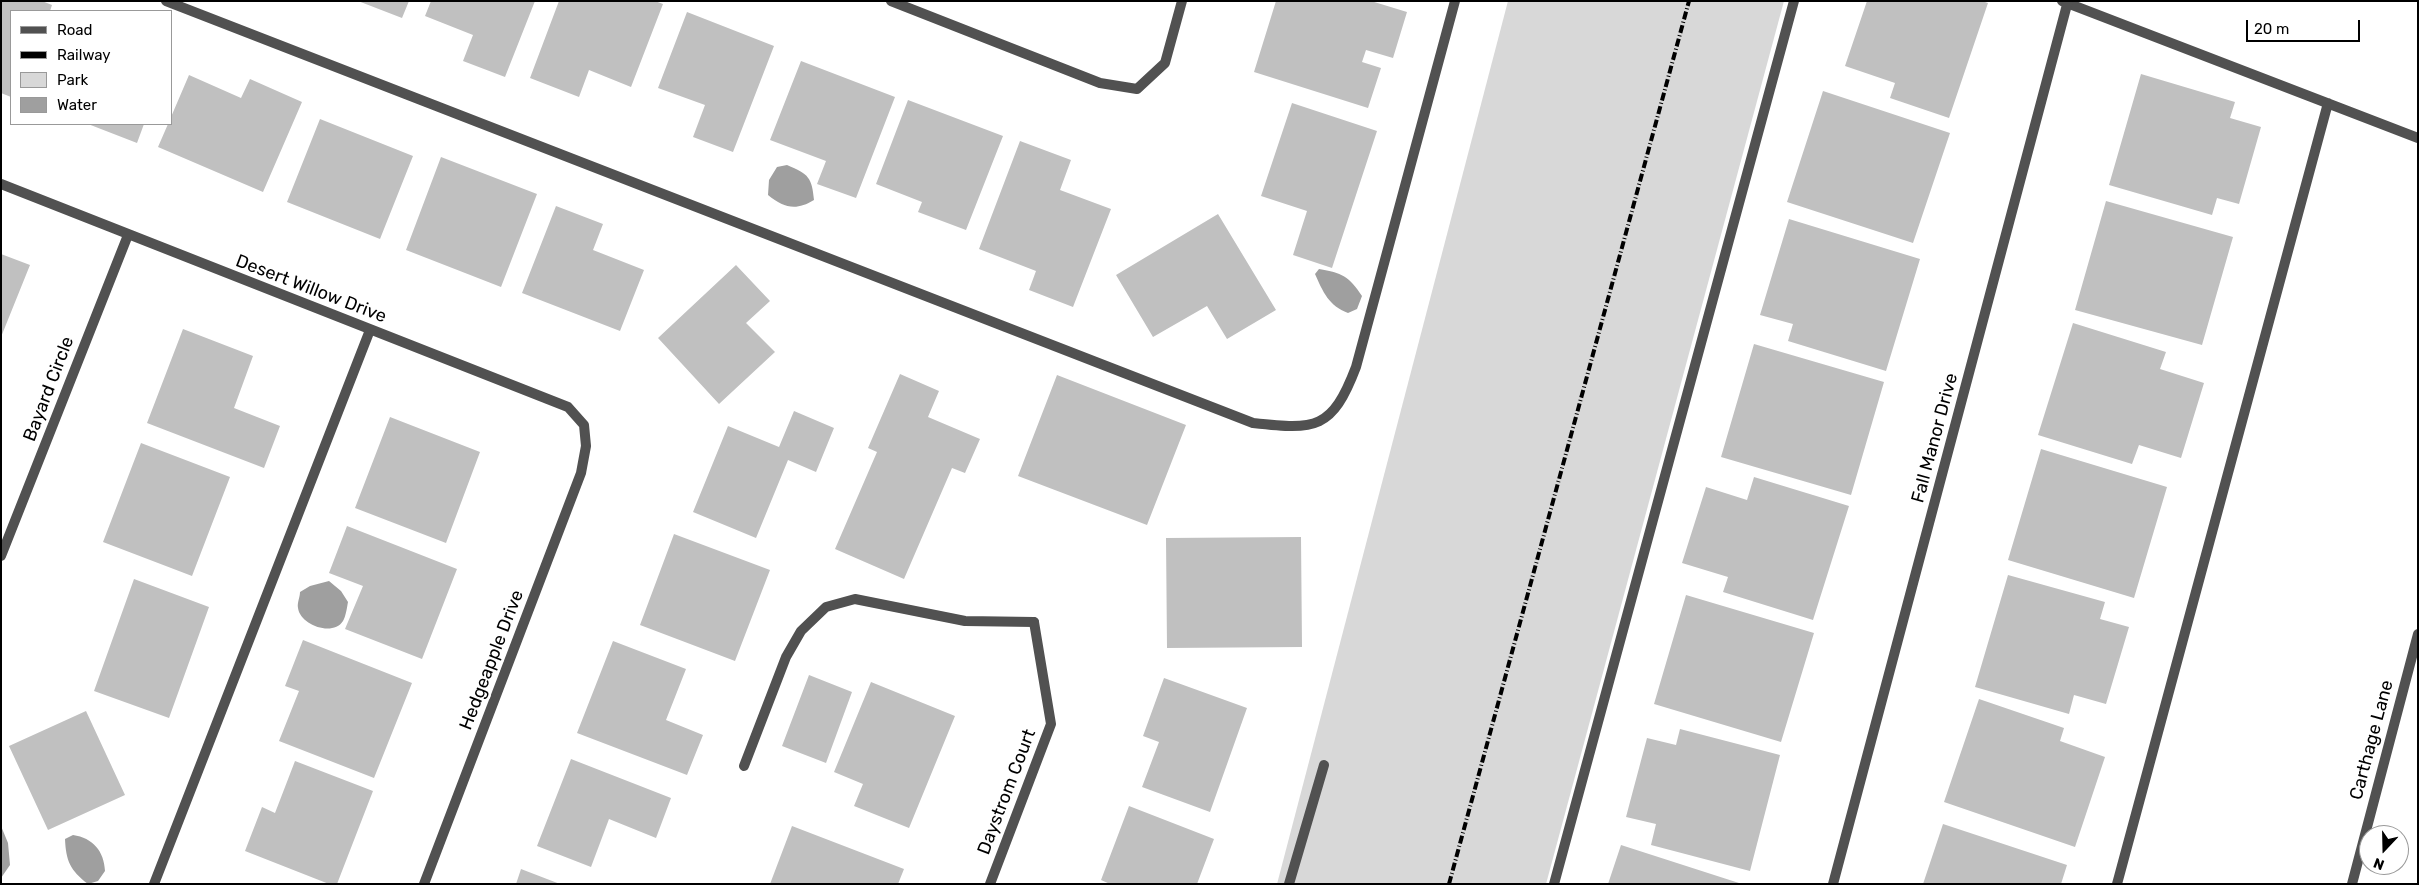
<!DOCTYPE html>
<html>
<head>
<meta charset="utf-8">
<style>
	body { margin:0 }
	#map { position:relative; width:2419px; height:885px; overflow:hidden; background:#fff; font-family:Rubik,sans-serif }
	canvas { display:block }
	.frame { position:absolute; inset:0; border:2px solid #000; pointer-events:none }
	.legend { position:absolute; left:10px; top:10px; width:162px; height:115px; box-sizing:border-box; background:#fff; border:1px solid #999; margin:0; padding:6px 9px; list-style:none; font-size:15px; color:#000 }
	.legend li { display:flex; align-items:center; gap:10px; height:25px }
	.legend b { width:25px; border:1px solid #999 }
	.north { position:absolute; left:2359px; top:825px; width:50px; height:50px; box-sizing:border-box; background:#fff; border:1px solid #999; border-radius:50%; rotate:201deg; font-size:14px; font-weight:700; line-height:20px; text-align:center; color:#000 }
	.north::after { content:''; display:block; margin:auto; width:18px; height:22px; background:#000; clip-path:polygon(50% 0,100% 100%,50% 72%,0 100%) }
	.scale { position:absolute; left:2246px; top:20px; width:114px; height:22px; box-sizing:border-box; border:2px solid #000; border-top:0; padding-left:6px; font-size:15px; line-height:18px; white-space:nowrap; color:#000; -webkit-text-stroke:4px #fff; paint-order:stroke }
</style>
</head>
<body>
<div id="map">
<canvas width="2419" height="885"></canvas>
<div class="frame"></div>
<ul class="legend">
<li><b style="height:6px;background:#515151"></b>Road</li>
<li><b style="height:6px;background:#000"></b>Railway</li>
<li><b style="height:14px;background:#d8d8d8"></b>Park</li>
<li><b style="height:14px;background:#9f9f9f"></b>Water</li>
</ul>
<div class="north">N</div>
<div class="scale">20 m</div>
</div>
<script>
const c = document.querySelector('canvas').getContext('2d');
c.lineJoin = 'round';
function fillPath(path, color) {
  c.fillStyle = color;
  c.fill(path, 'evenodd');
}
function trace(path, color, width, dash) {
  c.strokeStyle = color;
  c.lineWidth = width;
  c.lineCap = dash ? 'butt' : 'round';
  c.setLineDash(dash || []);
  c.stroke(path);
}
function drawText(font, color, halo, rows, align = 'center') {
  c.font = font + ' Rubik,sans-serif';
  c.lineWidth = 5;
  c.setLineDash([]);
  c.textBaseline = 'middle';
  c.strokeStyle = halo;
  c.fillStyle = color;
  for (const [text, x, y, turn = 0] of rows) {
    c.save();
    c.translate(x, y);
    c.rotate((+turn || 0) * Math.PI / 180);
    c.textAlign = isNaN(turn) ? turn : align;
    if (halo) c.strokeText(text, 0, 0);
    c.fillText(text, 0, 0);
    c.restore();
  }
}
const green = new Path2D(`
	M1508 1H1784L1546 884H1277Z`);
const water = new Path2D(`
	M787 165C809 174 812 178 814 200 796 211 784 208 768 195L769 180 777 167Z
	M1319 269C1342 273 1349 276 1362 296L1357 309 1348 313C1329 306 1323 292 1315 274Z
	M329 581 341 591 348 602C347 607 346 616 343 621 333 637 300 625 298 608 297 603 300 597 300 592L310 586Z
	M1 826 8 843 10 865 1 878Z
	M73 835C93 838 104 851 105 871L98 881 88 884C70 870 66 861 65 839Z`);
const building = new Path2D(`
	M1 1H42L52 5 50 11H11V97L1 93Z
	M358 1H409L402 18Z
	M431 1H535L505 77 463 61 473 35 425 16Z
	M559 1H655L663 4 631 87 589 70 579 97 530 78Z
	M1276 1H1371L1407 12 1393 58 1366 50 1362 62 1381 68 1368 108 1254 72Z
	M1867 1H1982L1988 3 1949 118 1890 98 1895 83 1845 66Z
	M687 12 774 46 733 152 693 137 705 105 658 88Z
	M801 61 895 97 856 198 817 184 826 161 770 140Z
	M2141 74 2235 102 2230 118 2261 127 2239 204 2217 198 2212 215 2109 185Z
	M189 75 241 98 250 79 302 102 263 192 158 147 168 124H171V117Z
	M1823 91 1950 133 1913 243 1787 202Z
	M908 100 1003 136 966 230 918 212 922 202 876 184Z
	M1292 103 1377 131 1332 268 1293 255 1307 211 1261 196Z
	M320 119 413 156 380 239 287 202Z
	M88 124H144L137 143Z
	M1020 141 1071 160 1060 190 1111 209 1073 307 1029 290 1036 271 979 249Z
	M441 157 537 194 501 287 406 250Z
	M2106 201 2233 237 2202 345 2075 310Z
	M556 206 603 224 593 250 644 270 620 331 522 293Z
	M1218 214 1276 310 1227 339 1207 306 1153 337 1116 275Z
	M1789 219 1920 259 1886 371 1788 341 1793 324 1760 315Z
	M1 254 30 265 1 337Z
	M736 265 770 301 746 323 775 352 719 404 658 338Z
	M2073 323 2166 352 2160 369 2204 383 2181 458 2139 445 2132 464 2038 435Z
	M183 329 253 356 234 408 280 426 264 468 147 423Z
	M1754 344 1884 382 1851 495 1721 457Z
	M900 374 939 391 928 417 980 439 965 473 952 468 904 579 835 549 877 452 868 448Z
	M1057 375 1186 425 1147 525 1018 476Z
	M794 411 834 428 816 472 788 460 756 538 693 512 728 426 779 447Z
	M390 417 480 452 446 543 355 508Z
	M141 443 230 477 192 576 103 542Z
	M2041 449 2167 487 2134 598 2008 560Z
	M1754 477 1849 506 1813 620 1723 592 1728 577 1682 563 1706 487 1747 500Z
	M347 526 457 569 422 659 345 629 363 586 329 573Z
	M674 534 770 570 735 661 640 625Z
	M1301 537 1302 647 1167 648 1166 538Z
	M2008 575 2105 602 2100 619 2129 627 2106 704 2074 695 2069 714 1975 687Z
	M134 579 209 607 169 718 94 691Z
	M1686 595 1814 633 1781 742 1654 704Z
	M303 640 412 683 374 778 279 741 299 691 285 686Z
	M613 641 686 669 666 720 703 735 687 775 577 733Z
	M809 675 852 692 826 763 782 746Z
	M1164 678 1247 708 1210 812 1142 787 1159 742 1143 736Z
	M871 682 955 716 909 828 854 806 863 784 834 772Z
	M1979 699 2064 728 2060 741 2105 757 2075 847 1944 802Z
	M86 711 125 795 48 830 9 746Z
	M1680 729 1780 755 1750 871 1651 845 1656 824 1626 817 1647 738 1676 745Z
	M571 759 671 798 656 838 609 819 591 867 537 846Z
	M295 761 373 791 337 884H329L245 851 262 807 275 813Z
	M1129 806 1214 839 1197 884H1110L1101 880Z
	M1943 824 2067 865 2061 884H1923Z
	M792 826 904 869 898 884H770Z
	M1621 845 1739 883V884H1608Z
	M521 869 560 884H516Z`);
const service = new Path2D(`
	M166 1 1253 423C1316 430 1332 430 1356 367L1455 1
	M2062 1 2418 138
	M744 766 786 657 801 631 826 607 855 599 965 621 1034 622
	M154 884 370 330
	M1289 884 1324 765
	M1554 884 1794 1
	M2117 884 2328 103`);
const minor = new Path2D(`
	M891 1 1100 83 1137 89 1165 63 1182 1
	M1 184 568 407 584 425 586 446 581 473 424 884
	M1 556 128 235
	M990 884 1051 724 1034 622
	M1833 884 2068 1
	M2352 884 2418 634`);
const rail = new Path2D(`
	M1449 884 1689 1`);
const streetNames = [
	["Desert Willow Drive",311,289,21],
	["Bayard Circle",49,389,-69],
	["Fall Manor Drive",1935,438,-75],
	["Hedgeapple Drive",492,660,-69],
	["Carthage Lane",2372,740,-75],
	["Daystrom Court",1007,792,-69]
];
fillPath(green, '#d8d8d8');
fillPath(water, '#9f9f9f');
fillPath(building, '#c0c0c0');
trace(service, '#515151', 10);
trace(minor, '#515151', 10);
trace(rail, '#000', 4, [8, 2.5, 1, 2.5]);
drawText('18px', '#000', '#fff', streetNames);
</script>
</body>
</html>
